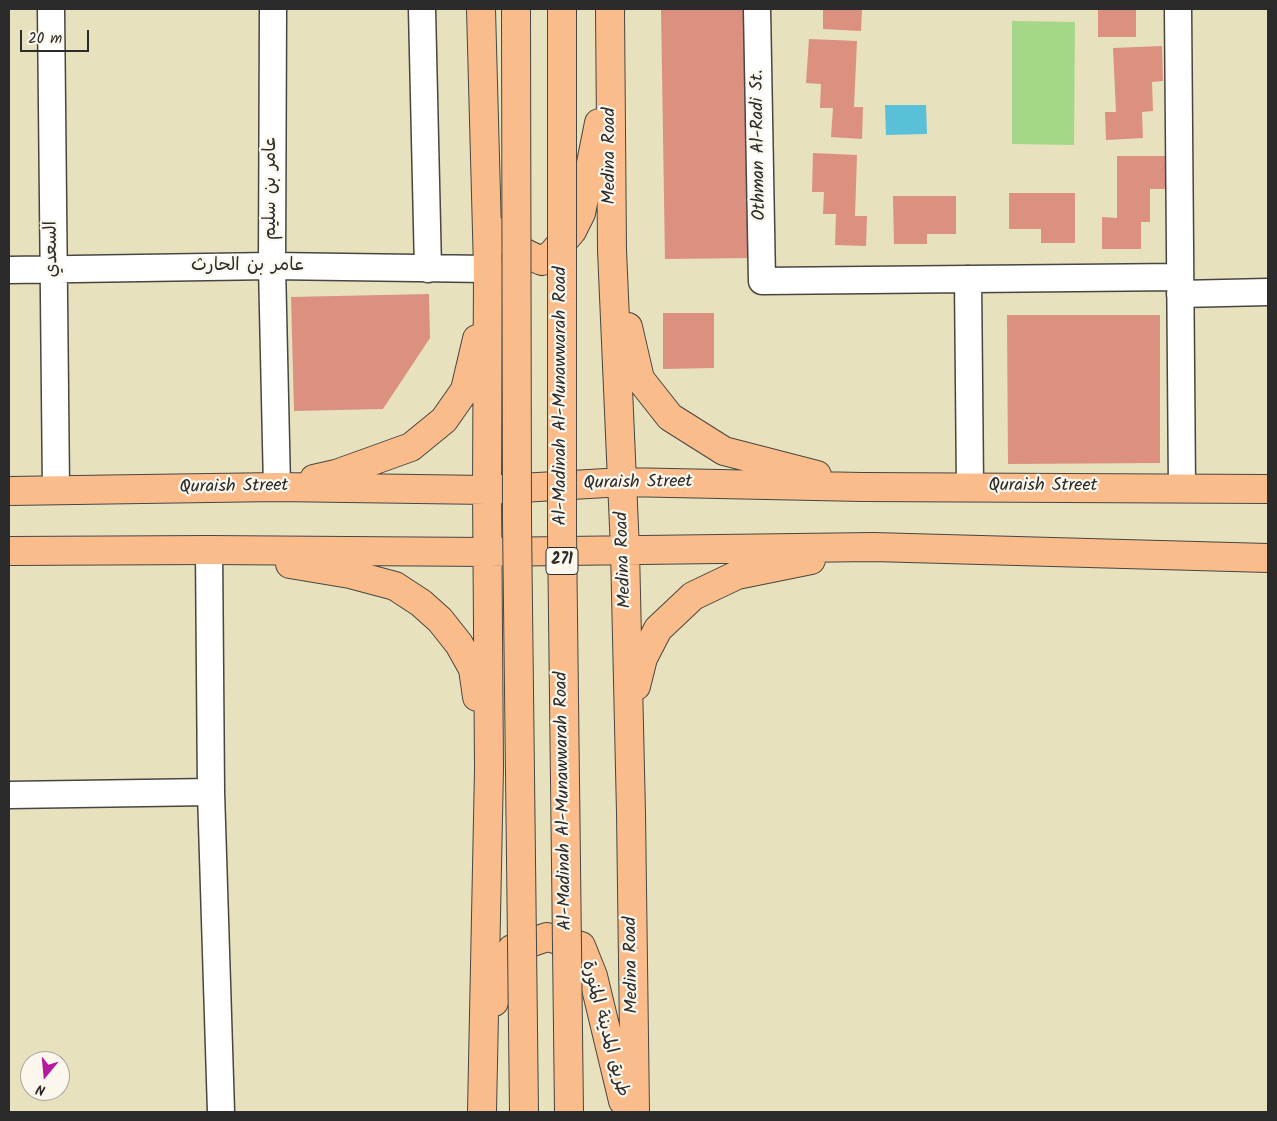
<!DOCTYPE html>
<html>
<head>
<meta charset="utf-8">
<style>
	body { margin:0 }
	#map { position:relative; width:1277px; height:1121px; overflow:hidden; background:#e7e1bd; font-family:Kalam,sans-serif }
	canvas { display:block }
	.frame { position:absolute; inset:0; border:10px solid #2b2b2b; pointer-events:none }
	.north { position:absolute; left:20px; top:1051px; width:50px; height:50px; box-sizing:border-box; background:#fbf7ec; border:1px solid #a8a59f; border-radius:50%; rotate:197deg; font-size:14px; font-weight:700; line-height:20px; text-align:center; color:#2b2b2b }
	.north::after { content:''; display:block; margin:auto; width:18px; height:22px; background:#b5179e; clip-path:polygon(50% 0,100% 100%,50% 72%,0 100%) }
	.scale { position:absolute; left:20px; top:30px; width:69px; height:22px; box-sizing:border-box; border:2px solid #2b2b2b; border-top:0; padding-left:6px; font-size:15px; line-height:18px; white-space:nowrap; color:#2b2b2b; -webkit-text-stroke:4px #fbf7ec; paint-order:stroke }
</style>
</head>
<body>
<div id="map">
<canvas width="1277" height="1121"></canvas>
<div class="frame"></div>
<div class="north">N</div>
<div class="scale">20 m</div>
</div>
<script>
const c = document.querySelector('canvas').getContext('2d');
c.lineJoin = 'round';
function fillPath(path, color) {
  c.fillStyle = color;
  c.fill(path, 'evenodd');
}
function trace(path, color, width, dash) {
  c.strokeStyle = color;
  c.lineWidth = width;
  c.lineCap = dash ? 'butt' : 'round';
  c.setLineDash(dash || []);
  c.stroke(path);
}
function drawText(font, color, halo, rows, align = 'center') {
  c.font = font + ' Kalam,"Playpen Sans Arabic",sans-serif';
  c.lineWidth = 4.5;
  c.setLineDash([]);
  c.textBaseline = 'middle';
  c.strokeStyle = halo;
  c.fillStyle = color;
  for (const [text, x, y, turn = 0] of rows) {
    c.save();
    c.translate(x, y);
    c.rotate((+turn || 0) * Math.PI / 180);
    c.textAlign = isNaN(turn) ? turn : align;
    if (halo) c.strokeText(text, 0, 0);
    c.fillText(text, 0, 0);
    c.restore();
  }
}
const green = new Path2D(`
	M1012 21 1075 22 1074 145 1012 144Z`);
const water = new Path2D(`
	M885 105H926L927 134 886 135Z`);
const building = new Path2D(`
	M661 9H747L752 258 665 259Z
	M823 9H862L861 31 823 29Z
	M1098 9H1136V37H1098Z
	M809 39 857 41 854 107H863L862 139 831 137 833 108H820L821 84 806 83Z
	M1162 46 1163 81 1152 82 1153 111 1142 112 1143 138 1106 140 1105 112H1116L1113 48Z
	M813 153 857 155 855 216H867L866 246 835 245 836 214H823L824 192H812Z
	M1117 156H1165V189H1150V222H1141V249H1102V217L1117 218Z
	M1009 193H1075V243H1041V229H1009Z
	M893 196H956V234H927V244H894Z
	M429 294 430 338 383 409 294 411 291 297Z
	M663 313H714V368L663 369Z
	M1007 315H1160V463L1008 464Z`);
const minor = new Path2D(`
	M51 9 56 490
	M273 9 272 266 277 487
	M422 9 428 269
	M757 9 762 281 1180 277
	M1178 9 1182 488
	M9 270 272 266 488 269
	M968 279 970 487
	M1180 294 1268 292
	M209 550 211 792 221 1112
	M9 795 211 792`);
const major = new Path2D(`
	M481 9 488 269 487 490 489 769 482 1112
	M610 9 612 250 625 550 631 813 635 1112
	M503 232C509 247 528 255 542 261L552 254 572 231 581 213 599 123
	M628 327 640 379 670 417 724 451 817 475
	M314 479 336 474 411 447 444 420 465 390 477 339
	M9 491 277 487 487 490 623 482 862 487 1268 489
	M9 551 209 550 487 552 873 547 1268 558
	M290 564 350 574 395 586 421 603 440 620 459 644 473 669 477 697
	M636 686 643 658 658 629 693 596 737 575 811 560
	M494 1002 496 984 512 949 547 937 581 946 593 976 623 1101`);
const highwayBridge = new Path2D(`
	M516 9 517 521 524 1112
	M562 9V533L569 1112`);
const shields = [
	[562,561,32]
];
const shieldNames = [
	["271",562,561]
];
const streetNames = [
	["Othman Al-Radi St.",760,145,-91],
	["Medina Road",611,156,-90],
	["عامر بن سليم",272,188,-90],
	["السعدي",53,249,-91],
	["عامر بن الحارث",248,267],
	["Al-Madinah Al-Munawwarah Road",562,396,-90],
	["Quraish Street",638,484,-1],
	["Quraish Street",1043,487],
	["Quraish Street",234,488,-1],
	["Medina Road",625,560,-92],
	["Al-Madinah Al-Munawwarah Road",565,801,-91],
	["Medina Road",633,965,-91],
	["طريق المدينة المنورة",604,1029,75]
];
fillPath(green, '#a4d787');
fillPath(water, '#5ac0d7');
fillPath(building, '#db9080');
trace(minor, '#474641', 29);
trace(major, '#474641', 30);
trace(minor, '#fff', 26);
trace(major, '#fabc8b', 28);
trace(highwayBridge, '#474641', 30, []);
trace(highwayBridge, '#fabc8b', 28);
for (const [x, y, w] of shields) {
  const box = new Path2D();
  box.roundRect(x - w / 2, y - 13.5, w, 27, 4);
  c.fillStyle = '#fbf7ec';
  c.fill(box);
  trace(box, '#2b2b2b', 1);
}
drawText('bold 16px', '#2b2b2b', null, shieldNames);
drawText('18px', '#2b2b2b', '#fbf7ec', streetNames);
</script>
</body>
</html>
